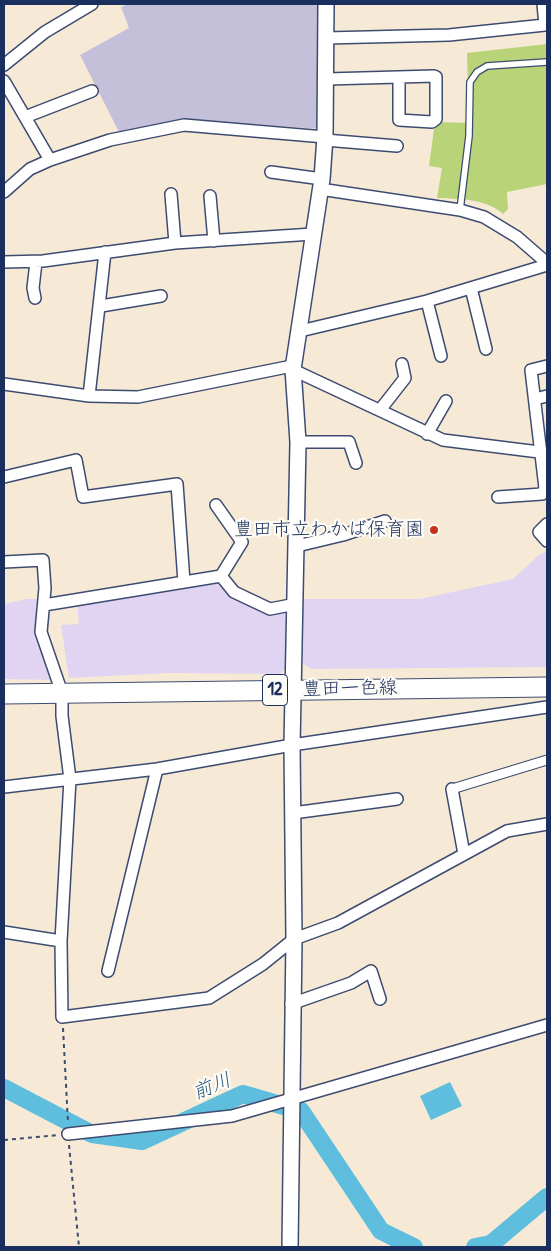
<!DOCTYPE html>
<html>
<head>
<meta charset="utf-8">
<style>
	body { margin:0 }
	#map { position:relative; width:551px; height:1251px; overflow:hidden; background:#f6ead6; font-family:"Patrick Hand",sans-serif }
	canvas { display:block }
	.frame { position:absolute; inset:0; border:5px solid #1b2f5e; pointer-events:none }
</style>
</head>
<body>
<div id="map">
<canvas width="551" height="1251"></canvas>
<div class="frame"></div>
</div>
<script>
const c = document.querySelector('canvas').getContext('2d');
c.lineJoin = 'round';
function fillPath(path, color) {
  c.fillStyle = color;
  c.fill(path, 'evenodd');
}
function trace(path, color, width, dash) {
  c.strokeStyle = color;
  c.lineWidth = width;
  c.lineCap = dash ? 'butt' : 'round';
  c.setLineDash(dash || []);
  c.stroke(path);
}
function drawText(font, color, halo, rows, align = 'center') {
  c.font = font + ' "Patrick Hand","Klee One",sans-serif';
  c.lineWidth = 4.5;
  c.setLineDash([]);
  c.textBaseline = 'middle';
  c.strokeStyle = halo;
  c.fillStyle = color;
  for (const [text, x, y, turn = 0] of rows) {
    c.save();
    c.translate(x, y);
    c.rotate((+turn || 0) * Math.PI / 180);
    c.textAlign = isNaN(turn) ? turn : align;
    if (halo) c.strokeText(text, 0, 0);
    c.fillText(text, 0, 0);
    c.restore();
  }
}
const built = new Path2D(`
	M547 551V667L312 669 302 663 303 599H420L513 579 539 555Z
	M221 581 231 595 288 608 287 666 280 674 168 673 69 678 61 625 79 624 77 602Z
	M27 599H39L55 680 4 679V604Z`);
const industrial = new Path2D(`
	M128 4H325L322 129 207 121H175L120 134 80 55 129 28 121 7Z`);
const green = new Path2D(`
	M547 44V184L507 192 508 209 503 214C486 198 459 199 437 198L442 168 429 166 435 122 469 123 467 53Z`);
const water = new Path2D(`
	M450 1082 462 1106 431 1120 420 1096Z`);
const river = new Path2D(`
	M4 1088 92 1134 142 1141 243 1094 301 1111 381 1231 414 1247
	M475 1247 491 1244 547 1197`);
const path = new Path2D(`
	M63 1028 68 1123
	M4 1140 59 1135
	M69 1145 79 1247`);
const service = new Path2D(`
	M460 210 469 136 470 82 477 72 487 66 547 62`);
const pedestrian = new Path2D(`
	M452 789 547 760`);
const minor = new Path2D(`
	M326 38 449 35 545 25 543 4
	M4 65 45 32 92 4
	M327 79 434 76 436 77V119L432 122 399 120V77
	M4 81 50 160
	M25 117 92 91
	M325 140 397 146
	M271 172 322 179
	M320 189 460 210 484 217 517 237 547 263
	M4 192 30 169 50 160 110 140 184 125 325 137
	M171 194 175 243
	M210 196 214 241
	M4 262 43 261 175 243 313 234
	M471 288 486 349
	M35 298 33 288 36 262
	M427 301 441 356
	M101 306 161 296
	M300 331 427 301 547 265
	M4 384 89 396 138 397 287 367 443 440 547 453
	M89 396 105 252
	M535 399 547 396
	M380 410 405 378 402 364
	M427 434 446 401
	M298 442H349L356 463
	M4 477 76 460 83 497 177 484 184 582
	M498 497 542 494 545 488 531 370 547 366
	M216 505 242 542 221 576 234 592 270 609 296 604
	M547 524 539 532 547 541
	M297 546 343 535 385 521
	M4 562 43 560 45 588 41 632 62 693V716L70 779 61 941 62 1017 209 998 263 964 294 939 338 923 507 831 547 824
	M44 605 221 576
	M4 787 157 769 292 745 547 707
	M452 789 464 854
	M293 813 397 799
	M4 932 61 941
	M108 971 157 769
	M291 1004 351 983 371 971 380 999
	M68 1134 232 1116 547 1025`);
const tertiary = new Path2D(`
	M290 1247 294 939 292 745 298 442 293 369 322 179 325 137 326 4`);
const primary = new Path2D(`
	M4 694 547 687`);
const markers = [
	[434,530,5,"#c8321e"]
];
const shields = [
	[275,690,25]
];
const shieldNames = [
	["12",275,690]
];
const poiNames = [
	["豊田市立わかば保育園",424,530]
];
const streetNames = [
	["豊田一色線",350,689,-1]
];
const waterNames = [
	["前川",212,1087,-22]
];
fillPath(built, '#e1d4f3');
fillPath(industrial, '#c5c0da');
fillPath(green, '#b9d378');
fillPath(water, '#5fbedd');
trace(river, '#5fbedd', 18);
trace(service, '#3c4b70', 8);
trace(pedestrian, '#3c4b70', 11);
trace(minor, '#3c4b70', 14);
trace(tertiary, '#3c4b70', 18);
trace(primary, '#3c4b70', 21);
trace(path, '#3c4b70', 2, [4, 4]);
trace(service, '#fff', 5.5);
trace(pedestrian, '#fff', 9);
trace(minor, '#fff', 11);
trace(tertiary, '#fff', 15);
trace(primary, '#fff', 19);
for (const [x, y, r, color] of markers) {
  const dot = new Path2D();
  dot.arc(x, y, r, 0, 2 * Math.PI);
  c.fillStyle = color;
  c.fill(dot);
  trace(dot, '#fdfcf7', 2);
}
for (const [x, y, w] of shields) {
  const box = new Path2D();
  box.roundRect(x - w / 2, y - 15.5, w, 31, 4);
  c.fillStyle = '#fdfcf7';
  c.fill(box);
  trace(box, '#1b2f5e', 1);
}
drawText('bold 18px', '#1b2f5e', null, shieldNames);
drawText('19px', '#1b2f5e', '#fdfcf7', poiNames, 'right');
drawText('19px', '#1b2f5e', '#fdfcf7', streetNames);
drawText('italic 20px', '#2f5a84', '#fdfcf7', waterNames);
</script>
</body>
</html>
